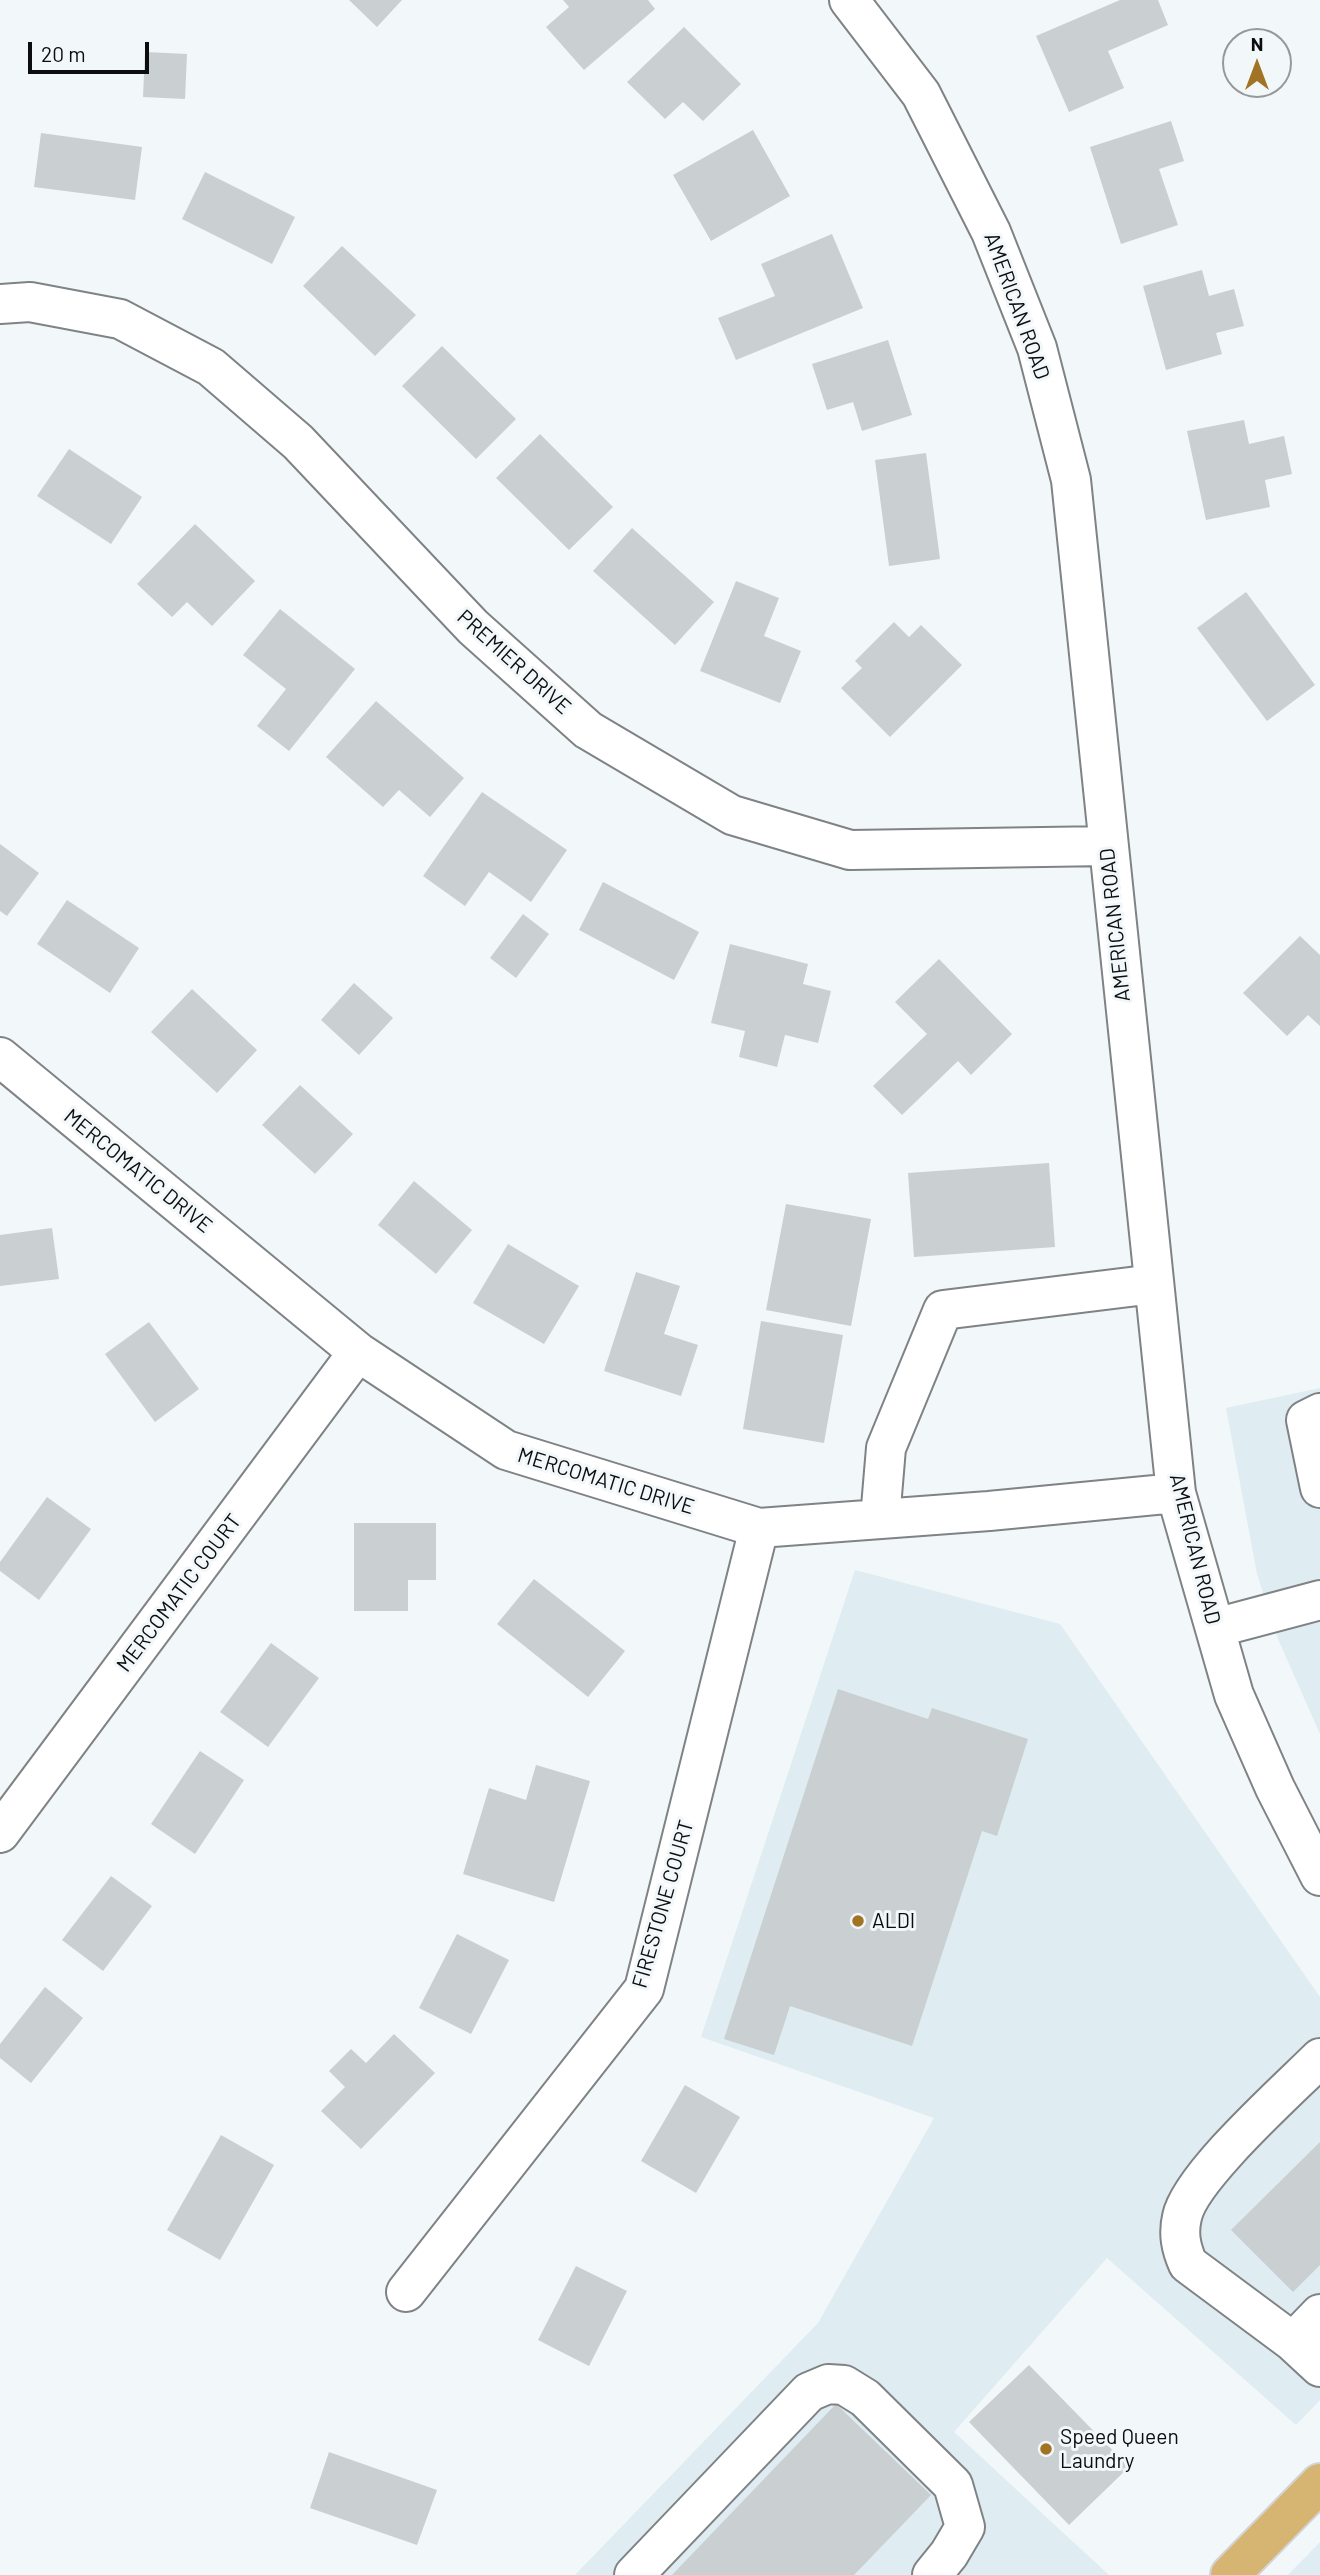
<!DOCTYPE html>
<html>
<head>
<meta charset="utf-8">
<style>
	body { margin:0 }
	#map { position:relative; width:1320px; height:2575px; overflow:hidden; background:#f2f7f9; font-family:Barlow,sans-serif }
	canvas { display:block }
	.north { position:absolute; left:1222px; top:28px; width:70px; height:70px; box-sizing:border-box; background:#f2f7f9; border:2px solid #96999b; border-radius:50%; rotate:0deg; font-size:19px; font-weight:700; line-height:28px; text-align:center; color:#0b0d0e }
	.north::after { content:''; display:block; margin:auto; width:24px; height:32px; background:#a07325; clip-path:polygon(50% 0,100% 100%,50% 72%,0 100%) }
	.scale { position:absolute; left:28px; top:42px; width:121px; height:32px; box-sizing:border-box; border:4px solid #0b0d0e; border-top:0; padding-left:9px; font-size:21px; line-height:24px; white-space:nowrap; color:#0b0d0e; -webkit-text-stroke:5px #f2f7f9; paint-order:stroke }
</style>
</head>
<body>
<div id="map">
<canvas width="1320" height="2575"></canvas>
<div class="north">N</div>
<div class="scale">20 m</div>
</div>
<script>
const c = document.querySelector('canvas').getContext('2d');
c.lineJoin = 'round';
function fillPath(path, color) {
  c.fillStyle = color;
  c.fill(path, 'evenodd');
}
function trace(path, color, width, dash) {
  c.strokeStyle = color;
  c.lineWidth = width;
  c.lineCap = dash ? 'butt' : 'round';
  c.setLineDash(dash || []);
  c.stroke(path);
}
function drawText(font, color, halo, rows, align = 'center') {
  c.font = font + ' Barlow,sans-serif';
  c.lineWidth = 6;
  c.setLineDash([]);
  c.textBaseline = 'middle';
  c.strokeStyle = halo;
  c.fillStyle = color;
  for (const [text, x, y, turn = 0] of rows) {
    c.save();
    c.translate(x, y);
    c.rotate((+turn || 0) * Math.PI / 180);
    c.textAlign = isNaN(turn) ? turn : align;
    if (halo) c.strokeText(text, 0, 0);
    c.fillText(text, 0, 0);
    c.restore();
  }
}
const built = new Path2D(`
	M1320 1388V1734L1278 1639 1257 1574 1226 1408Z
	M855 1570 1060 1624 1320 1997V2400L1296 2425 1107 2258 954 2432 1109 2575H575L818 2323 934 2118 701 2037Z
	M1320 2542V2575H1288Z`);
const building = new Path2D(`
	M349 0H402L377 27Z
	M563 0H648L655 9 584 70 546 27 569 7Z
	M1120 0H1158L1168 25 1108 51 1124 88 1069 112 1036 36Z
	M684 27 741 84 703 121 683 102 665 119 627 82Z
	M145 52 187 54 185 99 143 97Z
	M1171 121 1184 161 1159 169 1178 225 1121 244 1090 147Z
	M753 130 790 196 711 241 673 175Z
	M41 133 142 147 135 200 34 187Z
	M205 172 295 217 272 264 182 219Z
	M832 234 863 308 736 360 718 318 775 296 761 264Z
	M342 246 416 315 375 356 303 286Z
	M1202 270 1209 296 1234 289 1244 326 1216 333 1222 354 1166 370 1143 286Z
	M888 340 912 415 862 431 853 402 827 410 812 364Z
	M442 346 516 419 476 459 402 386Z
	M1244 420 1249 444 1284 436 1292 474 1265 480 1270 507 1206 520 1187 431Z
	M540 434 613 507 569 550 496 478Z
	M69 449 142 497 111 544 37 496Z
	M926 453 940 559 889 566 875 460Z
	M195 524 255 581 212 626 187 602 172 617 137 584Z
	M632 528 714 602 675 645 593 571Z
	M736 581 779 598 764 636 801 651 780 703 700 671Z
	M1246 592 1315 685 1267 721 1197 628Z
	M280 609 355 669 289 751 257 726 286 689 243 655Z
	M894 622 909 637 921 625 962 665 890 737 841 688 862 668 855 661Z
	M376 701 464 778 430 817 399 790 383 807 326 757Z
	M482 792 567 850 531 902 489 872 465 906 423 876Z
	M0 844 39 873 7 916 0 911Z
	M603 882 699 932 674 980 579 930Z
	M67 900 139 948 110 993 37 944Z
	M523 914 549 934 516 978 490 958Z
	M1300 936 1320 955V1026L1308 1015 1287 1036 1243 993Z
	M730 944 808 964 803 984 831 991 818 1043 785 1035 777 1067 739 1057 745 1031 711 1023Z
	M939 959 1012 1034 971 1075 958 1061 902 1115 873 1086 927 1034 895 1002Z
	M354 983 393 1018 359 1055 321 1020Z
	M192 989 257 1050 217 1093 151 1032Z
	M300 1085 353 1134 315 1174 262 1125Z
	M1049 1163 1055 1247 914 1257 908 1173Z
	M414 1181 472 1230 436 1274 378 1225Z
	M786 1204 871 1219 851 1326 766 1310Z
	M52 1228 59 1279 0 1286V1235Z
	M508 1244 579 1286 544 1344 473 1303Z
	M636 1272 680 1286 664 1334 698 1345 681 1396 604 1371Z
	M761 1321 843 1335 824 1443 743 1429Z
	M149 1322 199 1389 155 1422 105 1354Z
	M47 1497 91 1529 39 1600 0 1571V1562Z
	M354 1523H436V1580H408V1611H354Z
	M534 1579 625 1651 588 1697 497 1624Z
	M271 1643 319 1678 268 1747 220 1712Z
	M838 1689 928 1719 932 1708 1028 1739 997 1836 982 1831 912 2046 790 2006 774 2055 724 2039Z
	M200 1751 244 1780 195 1854 151 1824Z
	M536 1765 590 1781 554 1902 463 1874 489 1788 526 1800Z
	M111 1876 152 1906 103 1971 62 1940Z
	M457 1934 509 1960 471 2034 419 2008Z
	M45 1987 83 2018 31 2083 0 2058V2044Z
	M394 2034 435 2073 361 2149 321 2111 345 2087 329 2071 351 2049 366 2063Z
	M685 2085 740 2117 696 2193 641 2161Z
	M221 2135 274 2165 220 2260 167 2230Z
	M1320 2142V2265L1293 2292 1231 2230Z
	M576 2266 627 2291 589 2366 538 2340Z
	M1029 2365 1129 2467 1069 2525 969 2422Z
	M836 2404 931 2495 854 2575H672Z
	M329 2452 437 2490 417 2545 310 2508Z`);
const minor = new Path2D(`
	M849 0 921 94 991 232 1037 348 1071 480 1176 1493 1234 1695 1275 1788 1320 1876
	M0 304 30 302 120 319 211 367 298 442 473 627 588 730 732 815 850 850 1107 846
	M0 1057 358 1352 506 1450 759 1528 989 1511 1176 1493
	M1320 1413 1306 1420 1320 1488
	M880 1519 886 1448 943 1310 1154 1284
	M1215 1628 1320 1600
	M0 1833 358 1352
	M1320 2058C1288 2090 1190 2177 1182 2217 1178 2234 1181 2248 1188 2264L1293 2342 1320 2367
	M406 2292 644 1989 759 1528
	M1293 2342 1320 2314
	M634 2575 809 2392 828 2384 844 2385 865 2398 953 2485 965 2527 949 2554 932 2575`);
const major = new Path2D(`
	M1230 2575 1320 2483`);
const markers = [
	[858,1921,7,"#a07325"],
	[1046,2449,7,"#a07325"]
];
const streetNames = [
	["AMERICAN ROAD",1017,306,70],
	["PREMIER DRIVE",514,662,42],
	["AMERICAN ROAD",1115,925,-96],
	["MERCOMATIC DRIVE",138,1171,39],
	["MERCOMATIC DRIVE",606,1481,17],
	["AMERICAN ROAD",1195,1549,76],
	["MERCOMATIC COURT",179,1593,-53],
	["FIRESTONE COURT",663,1904,-74]
];
const poiNames = [
	["ALDI",872,1921],
	["Speed Queen",1060,2437],
	["Laundry",1060,2461]
];
fillPath(built, '#dfecf2');
fillPath(building, '#cacfd1');
trace(minor, '#7f8385', 42);
trace(major, '#d3d3d4', 42);
trace(minor, '#fff', 38);
trace(major, '#d6b471', 38);
for (const [x, y, r, color] of markers) {
  const dot = new Path2D();
  dot.arc(x, y, r, 0, 2 * Math.PI);
  c.fillStyle = color;
  c.fill(dot);
  trace(dot, '#f2f7f9', 2.5);
}
drawText('21px', '#0b0d0e', '#f2f7f9', streetNames);
drawText('21px', '#0b0d0e', '#f2f7f9', poiNames, 'left');
</script>
</body>
</html>
